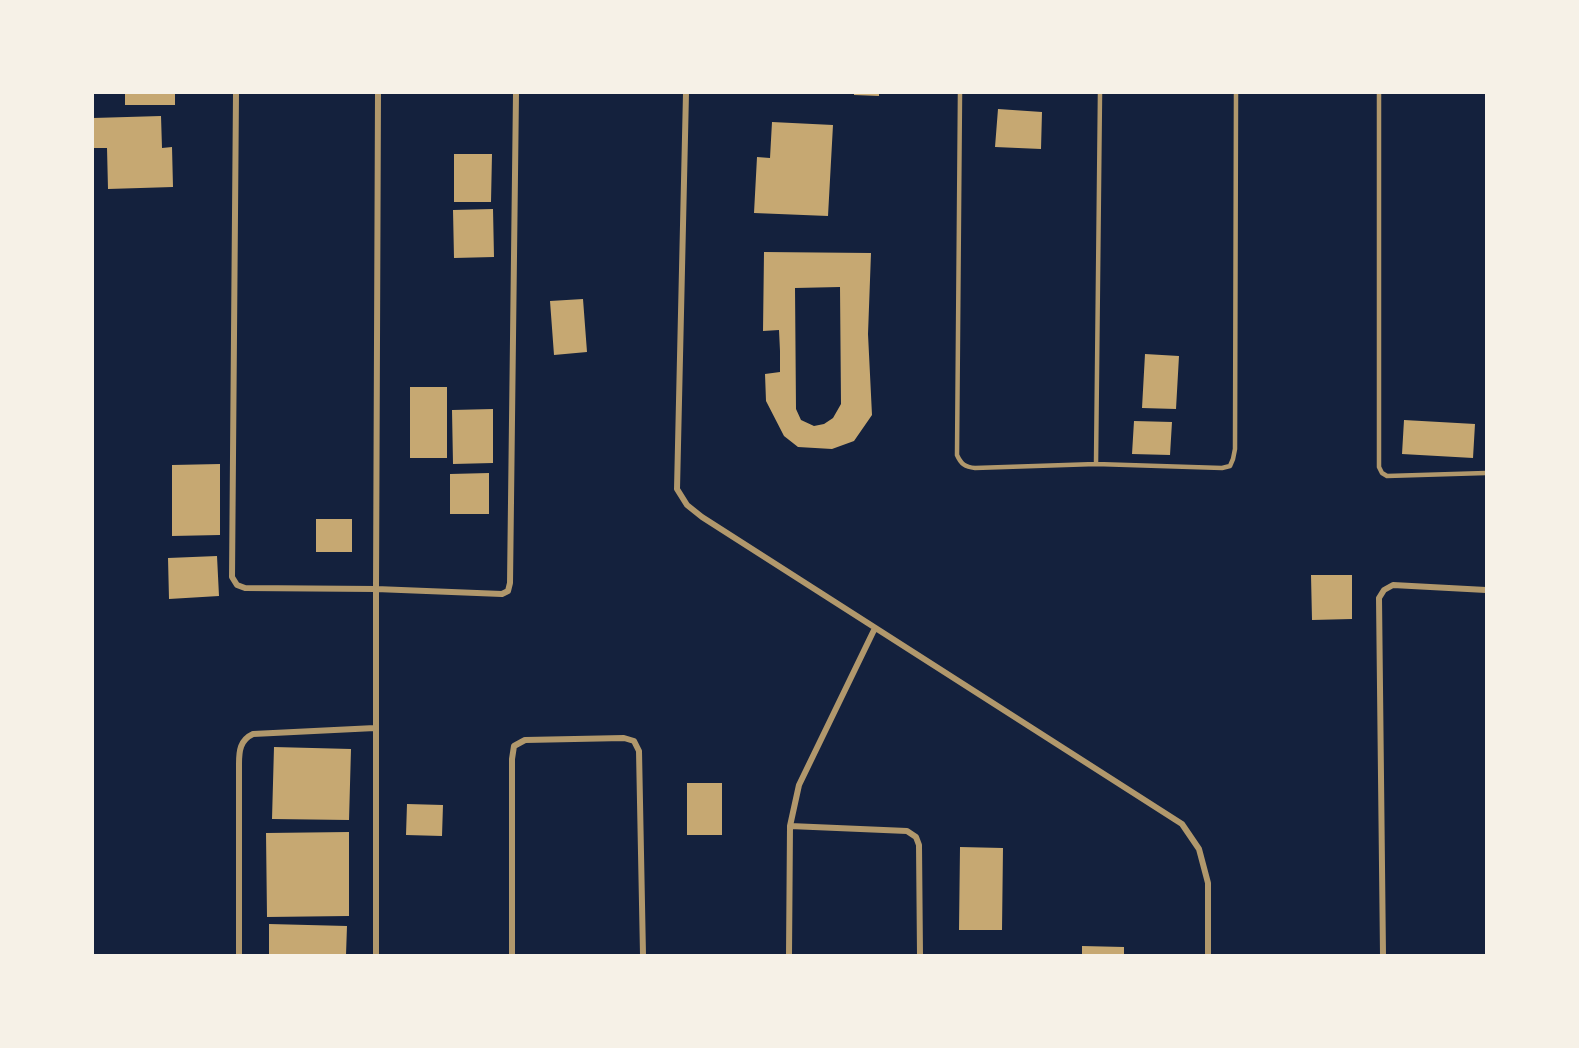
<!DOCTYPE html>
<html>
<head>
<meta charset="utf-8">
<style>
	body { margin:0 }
	#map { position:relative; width:1579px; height:1048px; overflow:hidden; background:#14213d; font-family:Roboto,sans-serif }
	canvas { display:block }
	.frame { position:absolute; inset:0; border:94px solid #f6f1e7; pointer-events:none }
</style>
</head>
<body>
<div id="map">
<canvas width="1579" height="1048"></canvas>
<div class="frame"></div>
</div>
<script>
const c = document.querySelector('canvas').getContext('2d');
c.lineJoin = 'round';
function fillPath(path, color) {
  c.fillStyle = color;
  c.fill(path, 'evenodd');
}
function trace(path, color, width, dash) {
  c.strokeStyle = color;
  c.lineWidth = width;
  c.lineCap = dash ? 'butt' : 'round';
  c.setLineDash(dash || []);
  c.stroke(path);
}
const building = new Path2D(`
	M125 93H175V105H125Z
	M854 93H879V96L854 95Z
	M998 109 1042 112 1041 149 995 147Z
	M161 116 162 148 172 147 173 187 108 189 107 148H93V118Z
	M772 122 833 125 828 216 754 213 757 157 770 158Z
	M454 154H492L491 202H454Z
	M493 209 494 257 454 258 453 210Z
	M764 252 871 253 868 334 872 415 854 441 832 449 798 447 784 436 766 401 765 374 780 372V351L779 330 763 331ZM840 287 841 404 833 418 824 424 814 426 801 420 796 409 795 288Z
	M583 299 587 352 554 355 550 301Z
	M1145 354 1179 356 1176 409 1142 408Z
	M410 387H447V458H410Z
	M493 409V463L453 464 452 410Z
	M1404 420 1475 424 1473 458 1402 454Z
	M1134 421 1172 422 1170 455 1132 454Z
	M220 464V535L172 536V465Z
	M489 473V514H450V474Z
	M316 519H352V552H316Z
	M217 556 219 596 169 599 168 558Z
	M1311 575H1352V619L1312 620Z
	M274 747 351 749 349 820 272 819Z
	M687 783H722V835H687Z
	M407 804 443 805 442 836 406 835Z
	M349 832V916L267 917 266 833Z
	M960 847 1003 848 1002 930H959Z
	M269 924 347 926 346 955H269Z
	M1082 946 1124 947V955H1082Z`);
const service = new Path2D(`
	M960 93 957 455C961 464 965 467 975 468L1096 464 1222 468 1230 466 1233 459 1235 449 1236 93
	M1379 93V467L1382 473 1387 476 1486 473
	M1096 464 1100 93`);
const minor = new Path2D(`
	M236 93 232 577 237 585 245 588 376 589 502 594 508 591 510 583 516 93
	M686 93 677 489 687 505 702 517 1182 824 1199 849 1208 883V955
	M790 826 907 831 916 837 919 845 920 955
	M239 955V764C239 751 240 740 253 734L375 728
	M376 955V589L378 93
	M512 955V759L514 746 525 740 624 738 634 741 639 751 643 955
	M789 955 790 826 799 785 875 628
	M1383 955 1379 598 1384 590 1393 585 1486 590`);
fillPath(building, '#c6a872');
trace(service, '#b1986c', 4.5);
trace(minor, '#b1986c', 6);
</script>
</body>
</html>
